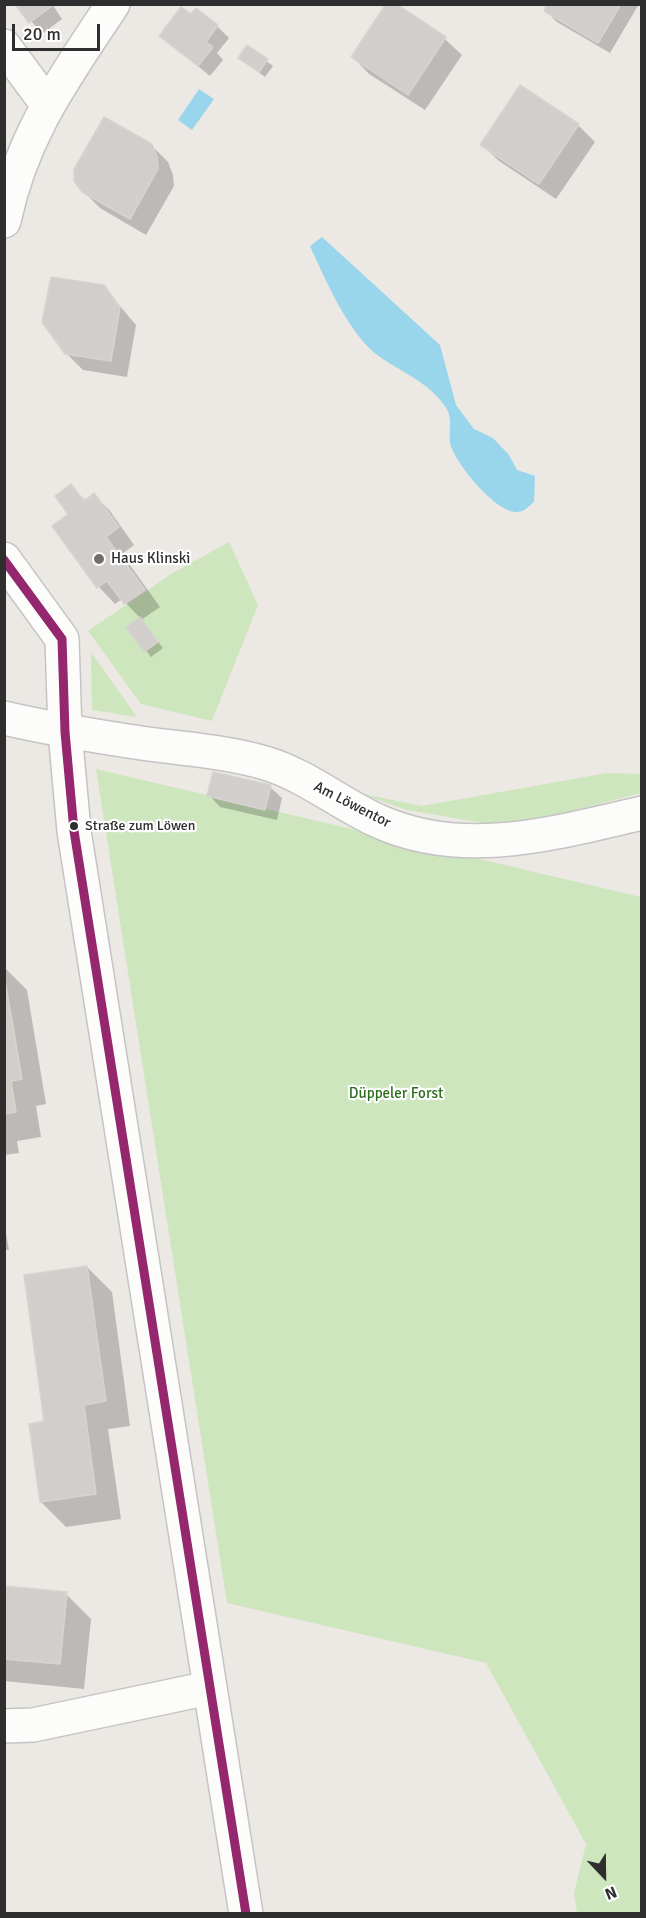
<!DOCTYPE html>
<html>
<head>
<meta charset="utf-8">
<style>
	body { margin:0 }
	#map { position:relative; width:646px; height:1918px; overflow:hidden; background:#ece8e4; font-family:Signika,sans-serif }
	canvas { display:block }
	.frame { position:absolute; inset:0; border:6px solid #2e2e2e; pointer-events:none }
	.north { position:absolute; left:574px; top:1846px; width:60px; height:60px; -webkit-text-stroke:4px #fff; paint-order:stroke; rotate:158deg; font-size:16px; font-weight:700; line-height:24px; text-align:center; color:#2e2e2e }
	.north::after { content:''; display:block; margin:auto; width:21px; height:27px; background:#2e2e2e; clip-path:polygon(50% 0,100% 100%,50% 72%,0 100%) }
	.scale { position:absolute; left:12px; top:24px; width:88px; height:27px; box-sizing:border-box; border:3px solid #2e2e2e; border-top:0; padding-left:8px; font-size:18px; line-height:21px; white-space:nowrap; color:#2e2e2e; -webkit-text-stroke:4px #fff; paint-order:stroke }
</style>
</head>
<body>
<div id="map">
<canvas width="646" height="1918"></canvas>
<div class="frame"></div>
<div class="north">N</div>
<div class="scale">20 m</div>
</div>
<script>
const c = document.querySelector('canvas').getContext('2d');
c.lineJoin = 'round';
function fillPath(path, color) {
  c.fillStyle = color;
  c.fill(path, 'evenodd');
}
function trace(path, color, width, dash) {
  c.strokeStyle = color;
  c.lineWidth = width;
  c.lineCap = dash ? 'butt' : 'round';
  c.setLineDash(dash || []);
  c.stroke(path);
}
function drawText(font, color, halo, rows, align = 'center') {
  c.font = font + ' Signika,sans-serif';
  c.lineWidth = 4.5;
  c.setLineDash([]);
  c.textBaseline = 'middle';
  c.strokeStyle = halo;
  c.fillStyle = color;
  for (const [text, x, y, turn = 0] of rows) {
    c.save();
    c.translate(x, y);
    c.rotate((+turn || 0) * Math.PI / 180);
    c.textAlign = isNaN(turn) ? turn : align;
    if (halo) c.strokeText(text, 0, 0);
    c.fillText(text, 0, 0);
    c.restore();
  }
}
const green = new Path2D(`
	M229 542 258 605 212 721 141 704 88 631 171 574Z
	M91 652 137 717 92 710Z
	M96 769 641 897V1913H577L574 1893 586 1844 486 1663 227 1603Z
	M607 773 641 774V793L538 820 490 824 407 810 358 793 422 806Z`);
const water = new Path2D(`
	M199 89 214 99 192 130 178 120Z
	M322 237 440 345 456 405 474 429 493 438 509 455 517 470 535 476 534 502C528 507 523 513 515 512 495 511 459 467 452 449 446 434 455 420 445 406 428 382 403 373 380 357 350 337 325 279 310 246Z`);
const shadow = new Path2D(`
	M17 4H52L62 19 42 34Z
	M393 4 445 39 462 55 425 110 369 74 353 57Z
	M549 4H639L610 53 557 22 546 11Z
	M192 16 217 26 229 38 217 53 223 60 210 76 161 36Z
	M248 47 273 66 265 77 240 58Z
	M578 125 595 142 556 199 499 161 482 145Z
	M151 145 168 162 173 175 174 186 146 235 100 208 83 191Z
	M104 287 136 325 127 377 83 370 66 353Z
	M71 486 86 501 94 495 110 511 134 545 122 554 160 607 141 620 163 648 151 657 128 627 140 618 122 599 115 604 99 587 54 526 70 515Z
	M270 787 282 798 277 820 220 807 209 795Z
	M4 967 27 990 46 1104 36 1106 41 1137 17 1141 19 1153 4 1155Z
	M4 1222 9 1250H4Z
	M87 1267 112 1292 130 1426 108 1429 121 1519 66 1527 41 1502 46 1422Z
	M4 1588 66 1594 91 1619 84 1689 4 1681Z`);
const building = new Path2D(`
	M15 4H50L52 6 29 23Z
	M386 4H396L446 37 408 95 351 57Z
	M547 4H621L598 43 544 11Z
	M181 7 191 14 196 8 218 25 206 42 213 47 198 66 159 36Z
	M247 45 268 59 259 72 238 58Z
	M520 85 579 124 539 184 480 145Z
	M104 117 152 144 157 157 158 169 130 219 82 192 74 181V169Z
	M51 277 104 285 120 307 111 361 65 354 42 322Z
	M71 484 84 501 94 493 119 527 106 537 145 590 124 604 107 581 97 588 52 526 68 514 55 496Z
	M140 617 158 642 144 652 126 627Z
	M213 772 271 785 265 810 207 796Z
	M4 975 22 1079 11 1081 16 1112 4 1114Z
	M87 1266 106 1401 84 1405 96 1494 40 1502 29 1424 44 1421 24 1275Z
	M4 1586 67 1592 60 1664 4 1659Z`);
const minor = new Path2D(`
	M4 46 47 104
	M4 221C22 134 65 77 113 4
	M4 559 62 639 65 732 74 831 246 1914
	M4 718C52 729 100 737 148 744 187 749 227 752 265 763 306 775 340 804 378 821 464 860 555 833 642 813
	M4 1726 33 1725 209 1688`);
const bus1 = new Path2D(`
	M4 560 62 639 65 732 74 831 246 1914`);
const markers = [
	[99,559,6,"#706f6e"],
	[74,826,5,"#2e2e2e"]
];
const busNames = [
	["Straße zum Löwen",85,826]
];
const poiNames = [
	["Haus Klinski",111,559]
];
const streetNames = [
	["Am Löwentor",352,805,27]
];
const parkNames = [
	["Düppeler Forst",396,1094]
];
fillPath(green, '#cee6be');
fillPath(water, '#99d6ec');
fillPath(shadow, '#0003');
fillPath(building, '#d1cecb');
trace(building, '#d7d4d0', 1.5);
trace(minor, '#c5c4c5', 36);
trace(minor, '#fcfcfb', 33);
trace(bus1, '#95276e', 9);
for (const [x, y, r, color] of markers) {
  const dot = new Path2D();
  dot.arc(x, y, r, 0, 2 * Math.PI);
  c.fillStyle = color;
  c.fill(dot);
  trace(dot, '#fff', 2);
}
drawText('14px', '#2e2e2e', '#fff', busNames, 'left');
drawText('15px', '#2e2e2e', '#fff', poiNames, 'left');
drawText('15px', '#2e2e2e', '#fff', streetNames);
drawText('15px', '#2c6e1b', '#fff', parkNames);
</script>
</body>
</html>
